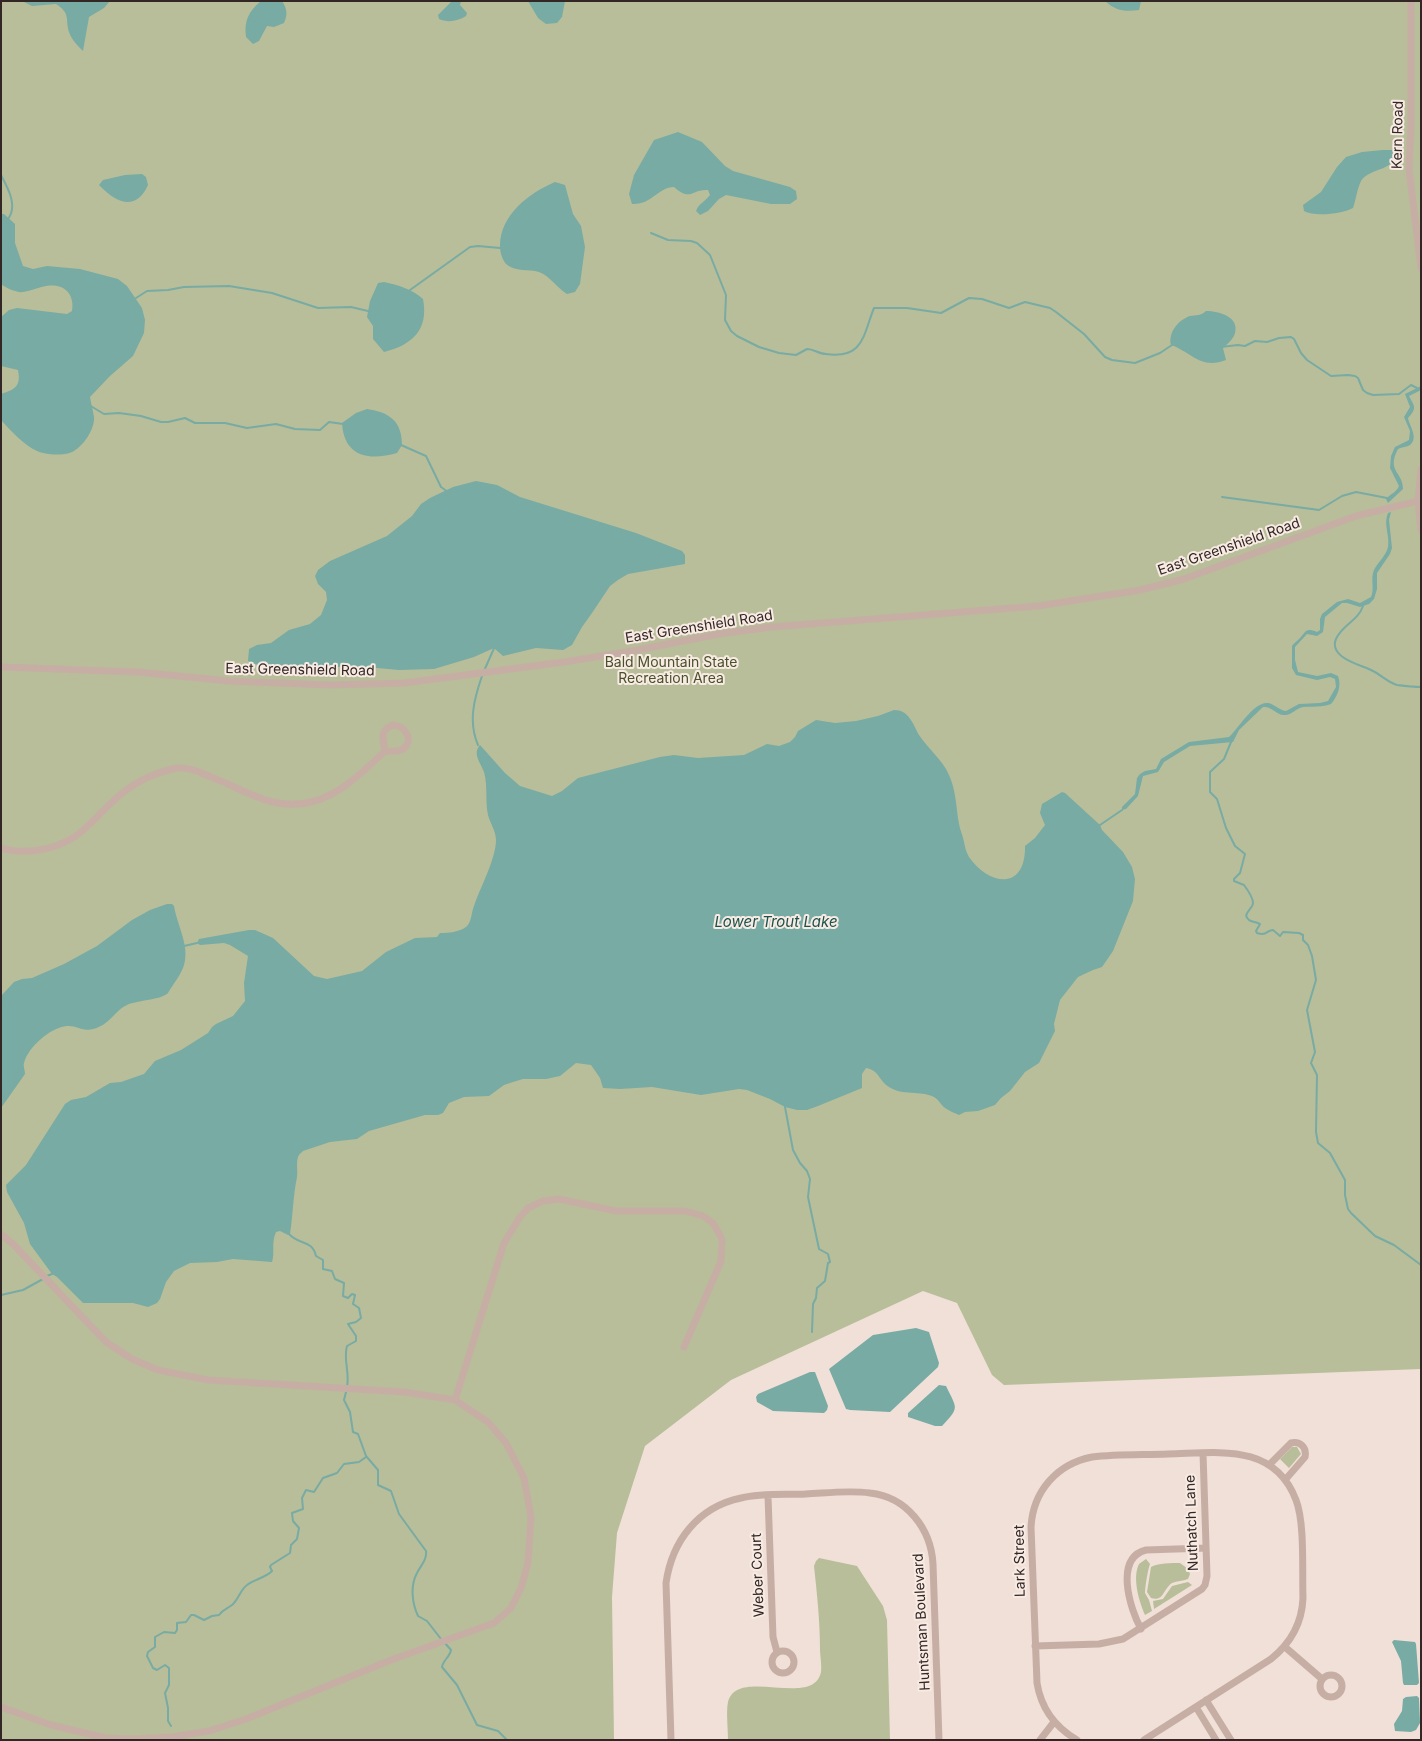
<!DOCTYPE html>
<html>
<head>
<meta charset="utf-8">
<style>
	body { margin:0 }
	#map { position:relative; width:1422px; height:1741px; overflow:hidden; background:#f0e0d8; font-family:Inter,sans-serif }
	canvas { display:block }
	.frame { position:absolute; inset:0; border:2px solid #332726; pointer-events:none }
</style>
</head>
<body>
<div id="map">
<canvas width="1422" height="1741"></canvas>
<div class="frame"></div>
</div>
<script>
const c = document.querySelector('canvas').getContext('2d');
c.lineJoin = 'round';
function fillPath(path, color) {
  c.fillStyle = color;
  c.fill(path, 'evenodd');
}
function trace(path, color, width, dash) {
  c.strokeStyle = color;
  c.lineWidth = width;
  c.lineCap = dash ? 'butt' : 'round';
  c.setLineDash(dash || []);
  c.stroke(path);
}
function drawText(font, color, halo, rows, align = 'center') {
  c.font = font + ' Inter,sans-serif';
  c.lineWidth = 4;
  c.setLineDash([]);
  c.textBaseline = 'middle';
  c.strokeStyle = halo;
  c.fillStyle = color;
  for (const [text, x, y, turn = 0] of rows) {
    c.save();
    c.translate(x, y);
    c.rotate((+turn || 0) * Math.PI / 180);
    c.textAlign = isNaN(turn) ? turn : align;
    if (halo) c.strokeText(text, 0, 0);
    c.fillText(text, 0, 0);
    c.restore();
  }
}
const green = new Path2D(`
	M1 1H1421V1369L1004 1385 992 1375 957 1303 923 1291 731 1380 645 1446 617 1533 612 1597 614 1740H1Z
	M1292 1447H1297L1301 1454 1289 1468 1280 1459Z
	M819 1558 857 1566 883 1606 887 1620 890 1740H728C728 1729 726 1711 728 1702 737 1666 813 1709 821 1672 822 1665 820 1656 820 1649 820 1621 817 1594 814 1566L816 1561Z
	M1146 1559 1150 1564C1148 1569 1145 1587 1145 1593L1149 1600 1152 1611 1145 1615C1139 1601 1132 1578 1139 1564Z
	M1180 1563 1188 1569 1190 1574 1188 1579C1183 1581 1177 1581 1172 1583 1163 1589 1164 1602 1151 1598L1147 1592 1151 1567C1157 1563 1173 1563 1180 1563Z
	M1188 1582 1192 1585 1154 1609 1153 1601 1163 1599 1172 1586Z`);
const water = new Path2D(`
	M22 1H110L104 8 89 17 83 51C78 46 71 39 69 32 65 18 71 14 56 4L32 6Z
	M261 1H282C287 9 288 14 284 23L274 27 267 26 259 41 253 44 246 37C244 21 248 12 261 1Z
	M452 1H461L460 5 467 13 466 16C458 21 448 23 439 19L438 15Z
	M528 1H565L562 17 557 23 546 24 538 18Z
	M1105 1H1141L1139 10C1125 12 1116 11 1105 1Z
	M678 132 702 142 725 166 733 171 790 187 796 191 797 199 790 204H771L726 195 719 199 708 211 700 215 696 211C699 203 705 202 710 195L708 190C691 189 691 202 674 187 658 187 652 205 632 204L629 194 634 175 654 140Z
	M1383 150H1393C1401 171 1369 167 1361 181 1357 189 1356 200 1353 208 1343 214 1314 217 1304 211L1303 205 1321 192 1337 167 1346 157 1362 152Z
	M142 174 146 177 148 185C136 212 116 203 99 185L103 180 125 175Z
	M555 182 565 185 573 214 581 226 585 247 580 284 575 292 567 294C557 288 550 276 539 272 529 269 515 272 506 264 502 259 500 252 500 246 500 215 529 193 555 182Z
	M1 214H4L15 224V243L23 266 33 269 47 266 80 269 118 279 127 286 142 308 145 320 144 333 133 356 110 376 90 397C91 404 93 410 94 417 95 429 83 447 72 452 63 456 45 455 37 451 24 445 11 431 1 420V394C16 389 21 386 18 370L1 366V317L9 310 17 308 67 314 72 311C75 294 64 283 46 286 39 287 31 291 23 292 17 293 6 288 1 284Z
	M384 282C398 285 412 289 423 299 429 330 412 345 384 352L373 339V326L367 317 370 301 378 283Z
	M1206 311C1219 311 1242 317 1234 336 1231 341 1227 344 1223 348L1226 360C1201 370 1191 352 1171 345 1168 333 1178 320 1190 316 1196 315 1201 316 1206 311Z
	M1421 386V390L1409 396C1415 407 1417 408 1408 418 1409 425 1419 438 1410 445 1407 447 1402 447 1398 449 1386 472 1403 471 1403 489L1388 503 1386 499C1390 494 1397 492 1399 486L1390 468 1391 456 1395 447 1409 440 1410 431 1404 417 1410 407 1405 394Z
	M367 409C389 412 402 421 402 445L397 453C369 461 344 457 342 423L356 413Z
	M476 481 497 485 520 497 636 533 682 551 685 555V564L628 574 618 580 610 586 592 613 582 627 572 645 563 650 536 648 503 656 494 648 474 657 434 669 399 670 355 666 318 668 273 667 258 665 248 661 249 649 257 645 271 643 289 630 310 624 321 615 327 600 326 592 318 584 315 576 318 570 330 561 387 536 412 516 421 504 430 498 453 487Z
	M1391 512 1389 520 1392 548 1390 554 1377 573V589L1374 599 1369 604 1360 607 1347 603H1342L1325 617 1323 632 1317 636 1307 634 1295 647V660L1298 672 1317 676 1331 673 1338 676C1342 686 1337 697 1331 704 1321 708 1312 706 1303 707 1296 708 1292 715 1285 715 1277 716 1272 706 1263 707L1239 730 1233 742 1190 746 1164 762 1158 772 1143 776 1138 796 1126 809 1122 810V807L1135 794 1137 778 1140 774 1145 771 1156 769 1161 759 1189 742 1229 737C1238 729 1254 701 1268 703 1274 704 1279 710 1286 711L1299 704 1320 703 1328 701 1336 687 1335 679 1330 677 1317 680 1296 675 1292 668V646C1294 643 1296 642 1299 639 1306 632 1305 627 1317 632L1320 630V619L1322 614 1337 602 1348 599 1360 603 1371 597C1375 588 1370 579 1374 570 1378 562 1386 556 1388 547 1390 535 1383 524 1388 513Z
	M894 710C909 710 913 724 919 735 928 749 943 760 949 775 956 790 956 807 959 824 960 830 963 836 964 842 965 847 966 852 969 857 990 887 1026 890 1025 846L1035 838 1045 825 1040 813 1042 804 1062 792 1065 793 1100 825 1102 830 1123 852 1132 867 1135 879 1133 901 1113 951 1102 967 1093 970 1078 977 1060 1000 1054 1024 1055 1031 1039 1063 1025 1072 1010 1091 1001 1098 995 1105 978 1111 965 1112 959 1115C955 1113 949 1111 945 1108 941 1105 939 1100 934 1097 920 1090 903 1096 889 1087 879 1081 879 1070 866 1068L862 1074V1088L818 1106 807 1110H797L785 1107 770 1099 747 1090 739 1089 701 1095 652 1087 620 1089 603 1088 600 1078 591 1065 576 1063 560 1076 546 1079H523L513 1082 504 1085 489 1096 464 1097 449 1103 443 1113 438 1115H425L369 1131 357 1139 330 1142 303 1151C300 1154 300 1153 298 1157 296 1164 298 1171 297 1177 293 1196 293 1215 290 1234L288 1235 280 1231 276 1232C271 1243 275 1253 272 1262L233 1259 217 1262 190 1263 174 1271 166 1282 160 1299 157 1303 148 1307 133 1303H83L57 1277 52 1274 30 1244 24 1223 7 1192 6 1185 26 1165 65 1104 71 1100 86 1097 110 1083 121 1082 144 1074 155 1061 181 1050 208 1033 212 1027 216 1024 233 1016 245 1001 244 983 248 956 230 945 224 943 200 945 197 943 199 939 249 930H255L273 938 314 976 327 979 362 971 386 952 415 938 437 937 440 933C449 933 459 932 466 927 472 922 471 913 474 906 480 888 496 859 496 840 496 831 490 823 488 815 485 801 488 786 484 772 481 763 472 754 480 745L505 773 520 786 552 796 562 791 578 778 660 757 674 755 698 758 744 755 767 744 779 746 790 742 795 737 798 731 816 720 835 723 856 721 878 716Z
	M167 904H172L174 906C177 925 190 946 184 965 181 975 173 984 168 993 161 1000 138 1000 127 1005 114 1011 110 1025 93 1029 84 1032 76 1025 67 1026 51 1027 28 1047 24 1063 23 1066 25 1070 25 1074L1 1108V996L14 982 22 979 32 978 64 964 97 946 132 920 150 910Z
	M916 1328 929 1332 939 1363 938 1367 890 1412 850 1410 846 1409 829 1369 873 1335Z
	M810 1372H815L828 1406 827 1410 824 1413 773 1411 757 1402 756 1397 758 1394Z
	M939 1385 946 1386C957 1409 960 1407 942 1426H935L908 1417V1413Z
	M1394 1640 1415 1642 1416 1644 1419 1683 1417 1685H1404L1403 1683 1401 1661 1392 1642Z
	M1417 1696 1419 1698 1420 1723 1416 1730 1411 1732 1395 1731 1394 1724 1402 1711 1403 1699 1406 1697Z`);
const stream = new Path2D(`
	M1 175C8 188 18 206 8 219
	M651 233 668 240 691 241 697 243 710 255 726 295 725 320 731 331 737 336 759 347 779 353 796 355 807 349C814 349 819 354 826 354 864 359 863 335 874 308H907L941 313 969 298 982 299 1009 308 1025 302 1050 308 1056 312 1084 334 1105 357 1112 360 1135 363 1160 353 1172 345
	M410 290 470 247 478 246 500 248
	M136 298 147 291 168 290 184 287 229 286 272 293 318 308 351 307 368 311
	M1221 347 1238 345 1245 346 1255 341 1267 342 1279 338 1291 337 1294 339 1301 353 1307 360 1331 376 1348 375 1355 376 1358 378 1363 390 1367 393 1373 395 1399 394 1411 385 1417 388
	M89 405 104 414 119 413 141 416 161 422H168L185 418 195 423H225L247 428 276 424 295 429 320 430 329 422 343 424
	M401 445 426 456 441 487 448 492
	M1222 497 1319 510 1342 496 1356 492 1387 498
	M1363 606C1358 621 1342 625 1336 639 1328 658 1362 665 1373 671 1381 675 1389 683 1397 685 1405 686 1413 687 1421 687
	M484 671 495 646
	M1231 742 1224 759 1210 772V792L1217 799 1226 828 1235 846 1245 854 1240 873 1234 879V881L1244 885C1247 889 1253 897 1253 903 1253 909 1241 914 1249 920 1251 922 1257 922 1260 924L1256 931 1257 933C1267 936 1265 931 1273 930L1280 936 1283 932 1299 933 1303 935V940L1308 945 1312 956 1316 980 1307 1010 1315 1052 1311 1063 1317 1075 1316 1132 1318 1143 1330 1153 1345 1180V1195L1348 1209 1351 1213 1375 1236 1394 1245 1421 1265
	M478 745C468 722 474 699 482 676
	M1100 825 1122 810
	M184 946 197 943
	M785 1107 793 1150 800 1163 807 1171 810 1179 808 1197 819 1249 828 1254 830 1262 828 1263 825 1281 817 1288 816 1298 813 1304 812 1332
	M289 1234C300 1246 312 1239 316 1256L323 1260V1269L332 1271 335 1279 344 1283 343 1296 348 1298 352 1294 355 1295 353 1304 359 1308 361 1318 356 1322 348 1324 356 1336V1341L347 1346C343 1359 350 1373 347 1387
	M47 1276 52 1274
	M1 1295 23 1290 43 1279
	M346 1392 344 1400 350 1412 353 1432 358 1434 366 1456 378 1470V1485L391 1491 399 1514 426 1551C427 1560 421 1565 417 1573 410 1586 412 1603 418 1616L427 1621 441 1639
	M444 1642 451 1650C450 1657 443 1660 442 1667L457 1685 477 1725 498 1731 507 1740
	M171 1726 168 1721V1708L165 1693 169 1685V1668L165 1665 157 1670 153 1668 147 1656 148 1652 155 1647V1637L164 1632 175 1633 177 1630V1623L186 1622 191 1615H194L204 1620 212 1616 219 1615C223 1609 227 1609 232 1605 239 1599 240 1590 247 1585 255 1579 265 1578 272 1571L270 1567 271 1565 290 1553 291 1545 297 1539 299 1528 293 1521 292 1513 303 1509 302 1498 306 1490 314 1492 323 1478 337 1473 344 1464 359 1462 366 1457`);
const street = new Path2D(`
	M1411 1V125L1409 169 1421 268
	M1421 469 1418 501 1421 530
	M1 667 138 672 229 681 328 685 404 683 564 662 632 651 719 634 772 627 1038 606 1140 590 1184 579 1356 516 1418 501
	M393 725C407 726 415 743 401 750 396 752 390 751 385 751 383 739 379 730 393 725Z
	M1 848C13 852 26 852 39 850 84 843 92 816 125 791 138 781 155 773 172 769 187 765 203 774 216 779 234 786 255 798 273 802 322 813 352 782 385 751
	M1 1234 13 1244 106 1342 132 1359 158 1370 208 1380 405 1392 455 1400 488 1422 506 1443 524 1478 531 1517 528 1563 521 1588 511 1608 494 1623 391 1660 246 1719 209 1731 172 1737 132 1739 106 1738 51 1725 1 1707
	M455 1400 504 1243 520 1217 528 1208 543 1201 559 1199 616 1211H685L703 1216 713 1223 722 1239 721 1261 684 1347
	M1269 1465 1291 1443C1300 1441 1307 1447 1305 1457L1285 1480
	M768 1496 773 1637 777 1652
	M1141 1629C1130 1609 1114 1558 1146 1550L1206 1548
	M1035 1646 1099 1644 1123 1639 1202 1589 1205 1585 1207 1576 1203 1453
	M1285 1647 1322 1679
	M772 1662a11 11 0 1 1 22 0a11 11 0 1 1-22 0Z
	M1320 1686a11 11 0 1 1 22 0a11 11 0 1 1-22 0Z
	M1206 1700 1231 1740
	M1196 1707 1216 1740
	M671 1740 666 1583C672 1541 698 1507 741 1498 762 1493 785 1495 806 1494 827 1493 849 1490 870 1493 907 1497 931 1529 933 1564L939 1740
	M1040 1740 1054 1722
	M1077 1740C1055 1727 1041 1708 1037 1683L1031 1527C1033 1491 1057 1464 1092 1457 1117 1454 1143 1455 1168 1454 1217 1453 1274 1442 1296 1500 1305 1523 1302 1571 1303 1598 1302 1623 1291 1643 1271 1659L1144 1740`);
const streetNames = [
	["Kern Road",1398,135,-89],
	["East Greenshield Road",1229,547,-19],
	["East Greenshield Road",699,627,-9],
	["East Greenshield Road",300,670,1],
	["Nuthatch Lane",1192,1523,-92],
	["Lark Street",1020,1561,-91],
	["Weber Court",758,1575,-92],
	["Huntsman Boulevard",922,1622,-93]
];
const parkNames = [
	["Bald Mountain State",671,663],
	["Recreation Area",671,679]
];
const waterNames = [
	["Lower Trout Lake",776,922]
];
fillPath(green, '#b8be99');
fillPath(water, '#78aba4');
trace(stream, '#78aba4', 2);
trace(street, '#c7aea4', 7);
drawText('14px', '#332726', '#f8ebe3', streetNames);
drawText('14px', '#49502a', '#f8ebe3', parkNames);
drawText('italic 15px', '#1d524c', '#f8ebe3', waterNames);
</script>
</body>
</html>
